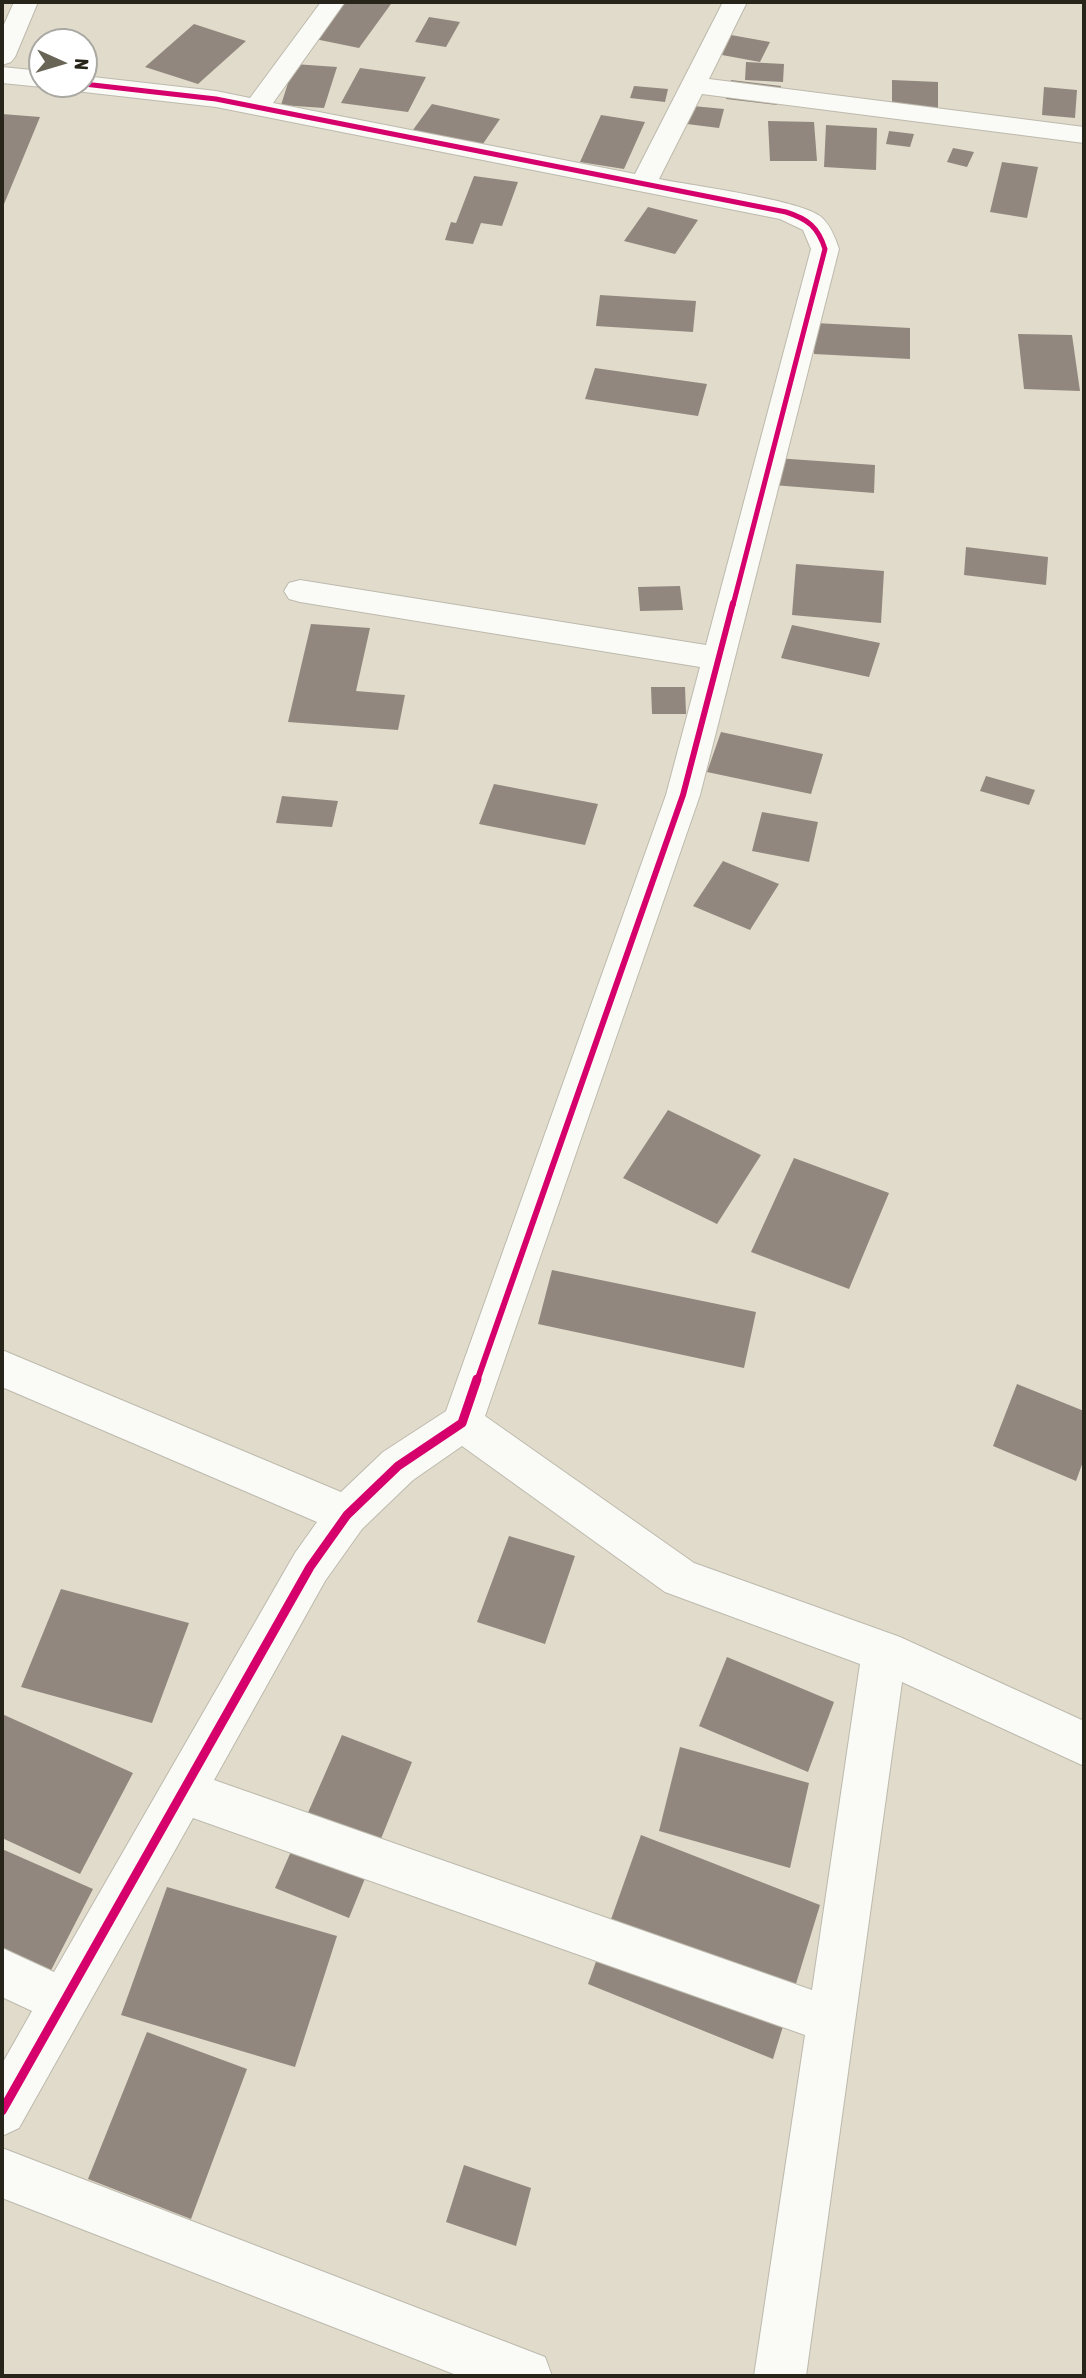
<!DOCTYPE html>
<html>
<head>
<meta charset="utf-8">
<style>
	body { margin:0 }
	#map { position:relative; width:1086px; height:2378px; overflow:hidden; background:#e0dbca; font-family:"Asap Condensed",sans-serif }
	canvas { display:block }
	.frame { position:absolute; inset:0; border:4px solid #272519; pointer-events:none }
	.north { position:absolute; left:28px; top:28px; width:70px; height:70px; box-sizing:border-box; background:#fff; border:2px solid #a9a8a3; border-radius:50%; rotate:94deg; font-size:19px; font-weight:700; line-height:28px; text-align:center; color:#272519 }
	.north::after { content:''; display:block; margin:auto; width:24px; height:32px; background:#686557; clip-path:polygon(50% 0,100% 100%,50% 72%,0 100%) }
</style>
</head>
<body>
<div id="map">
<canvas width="1086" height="2378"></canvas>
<div class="frame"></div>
<div class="north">N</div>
</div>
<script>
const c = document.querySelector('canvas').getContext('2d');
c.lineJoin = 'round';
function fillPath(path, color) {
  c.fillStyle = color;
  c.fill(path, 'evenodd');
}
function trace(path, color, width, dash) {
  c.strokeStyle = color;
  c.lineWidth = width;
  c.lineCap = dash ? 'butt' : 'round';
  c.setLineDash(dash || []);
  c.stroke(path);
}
const building = new Path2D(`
	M343 2 391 4 359 48 315 39Z
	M429 17 460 22 446 47 415 42Z
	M194 24 246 41 198 84 145 67Z
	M731 35 770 42 760 62 722 55Z
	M746 62 784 64 783 82 745 80Z
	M294 64 337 67 324 108 281 105Z
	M360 68 426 77 408 112 341 103Z
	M731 80 781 86 777 105 726 99Z
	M892 80 938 82V117L892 115Z
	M634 86 668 89 665 102 630 98Z
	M1044 87 1077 90 1075 118 1042 115Z
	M432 104 500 119 476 154 407 138Z
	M693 106 724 109 719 128 687 124Z
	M2 114 40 117 2 209Z
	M601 115 645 122 624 169 580 162Z
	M768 121 814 122 817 161H770Z
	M826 125 877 128 876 170 824 167Z
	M889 131 914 134 910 147 886 144Z
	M953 148 974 152 967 167 947 162Z
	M1002 162 1038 167 1027 218 990 212Z
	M474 176 518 182 502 226 481 223 473 244 445 240 451 222 456 223Z
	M648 207 698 220 675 254 624 241Z
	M600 295 696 301 693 332 596 326Z
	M815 323 910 328V359L814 354Z
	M1018 334 1072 335 1080 391 1024 389Z
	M595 368 707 384 698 416 585 399Z
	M776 458 875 465 874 493 773 485Z
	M966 547 1048 557 1046 585 964 575Z
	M796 564 884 571 881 623 792 615Z
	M680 586 683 610 640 611 638 587Z
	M311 624 370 628 356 691 405 695 398 730 288 722Z
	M792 625 880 643 869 677 781 658Z
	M651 687H685L686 714H652Z
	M721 732 823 754 811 794 707 772Z
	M986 776 1035 790 1029 805 980 791Z
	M494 784 598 804 585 845 479 824Z
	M282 796 338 801 332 827 276 823Z
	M762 812 818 822 809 862 752 851Z
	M723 861 779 884 750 930 693 906Z
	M668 1110 761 1155 717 1224 623 1178Z
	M794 1158 889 1193 849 1289 751 1252Z
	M552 1270 756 1312 744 1368 538 1324Z
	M1017 1384 1084 1411V1459L1076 1481 993 1446Z
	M509 1536 575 1556 545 1644 477 1622Z
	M61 1589 189 1623 152 1723 21 1687Z
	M727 1657 834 1702 808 1772 699 1726Z
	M2 1714 133 1773 80 1874 2 1838Z
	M342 1735 412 1762 349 1918 275 1888Z
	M680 1747 809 1783 790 1868 659 1831Z
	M641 1835 820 1905 773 2059 588 1984Z
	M2 1849 93 1889 47 1978 2 1957Z
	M167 1887 337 1936 295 2067 121 2015Z
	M147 2032 247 2069 191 2219 88 2179Z
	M464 2165 531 2188 516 2246 446 2222Z`);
const minor = new Path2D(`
	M14 2H38L15 57 11 62 2 65V29Z
	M321 2H345L273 103 635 174 723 2H747L709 79 1084 127V143L702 94 659 179C694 186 795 199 820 216 830 224 835 237 839 249L700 795 485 1416 694 1563 900 1637 1084 1721V1766L902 1682 806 2376H754L805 2035 193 1818 19 2128 2 2136V2064L32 2011 2 1997V1948L54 1972 295 1553 317 1522 2 1387V1350L341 1492 383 1452 446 1411 666 795 700 667 300 602 289 599 284 591 289 583 300 580 706 645 811 249 803 230 780 219 216 107 84 92 75 89 71 84H84V76L216 91 250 98ZM462 1446 665 1592 860 1664 812 1990 214 1780 325 1581 362 1529 413 1480Z
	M2 67 42 71V84H51L42 87 2 83Z
	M2 2148 545 2357 552 2376H459L2 2198Z`);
const cyclewayFar2 = new Path2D(`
	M84 84 216 99 786 212C808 219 818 227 825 249L733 605`);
const cyclewayFar1 = new Path2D(`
	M477 1381 683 795 733 603`);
const cycleway = new Path2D(`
	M2 2111 310 1567 347 1515 398 1466 462 1423 477 1379`);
fillPath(building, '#91877e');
trace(minor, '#bdbaad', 2);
fillPath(minor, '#fafaf7');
trace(cyclewayFar2, '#d6006c', 5);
trace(cyclewayFar1, '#d6006c', 6);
trace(cycleway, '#d6006c', 9);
</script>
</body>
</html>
